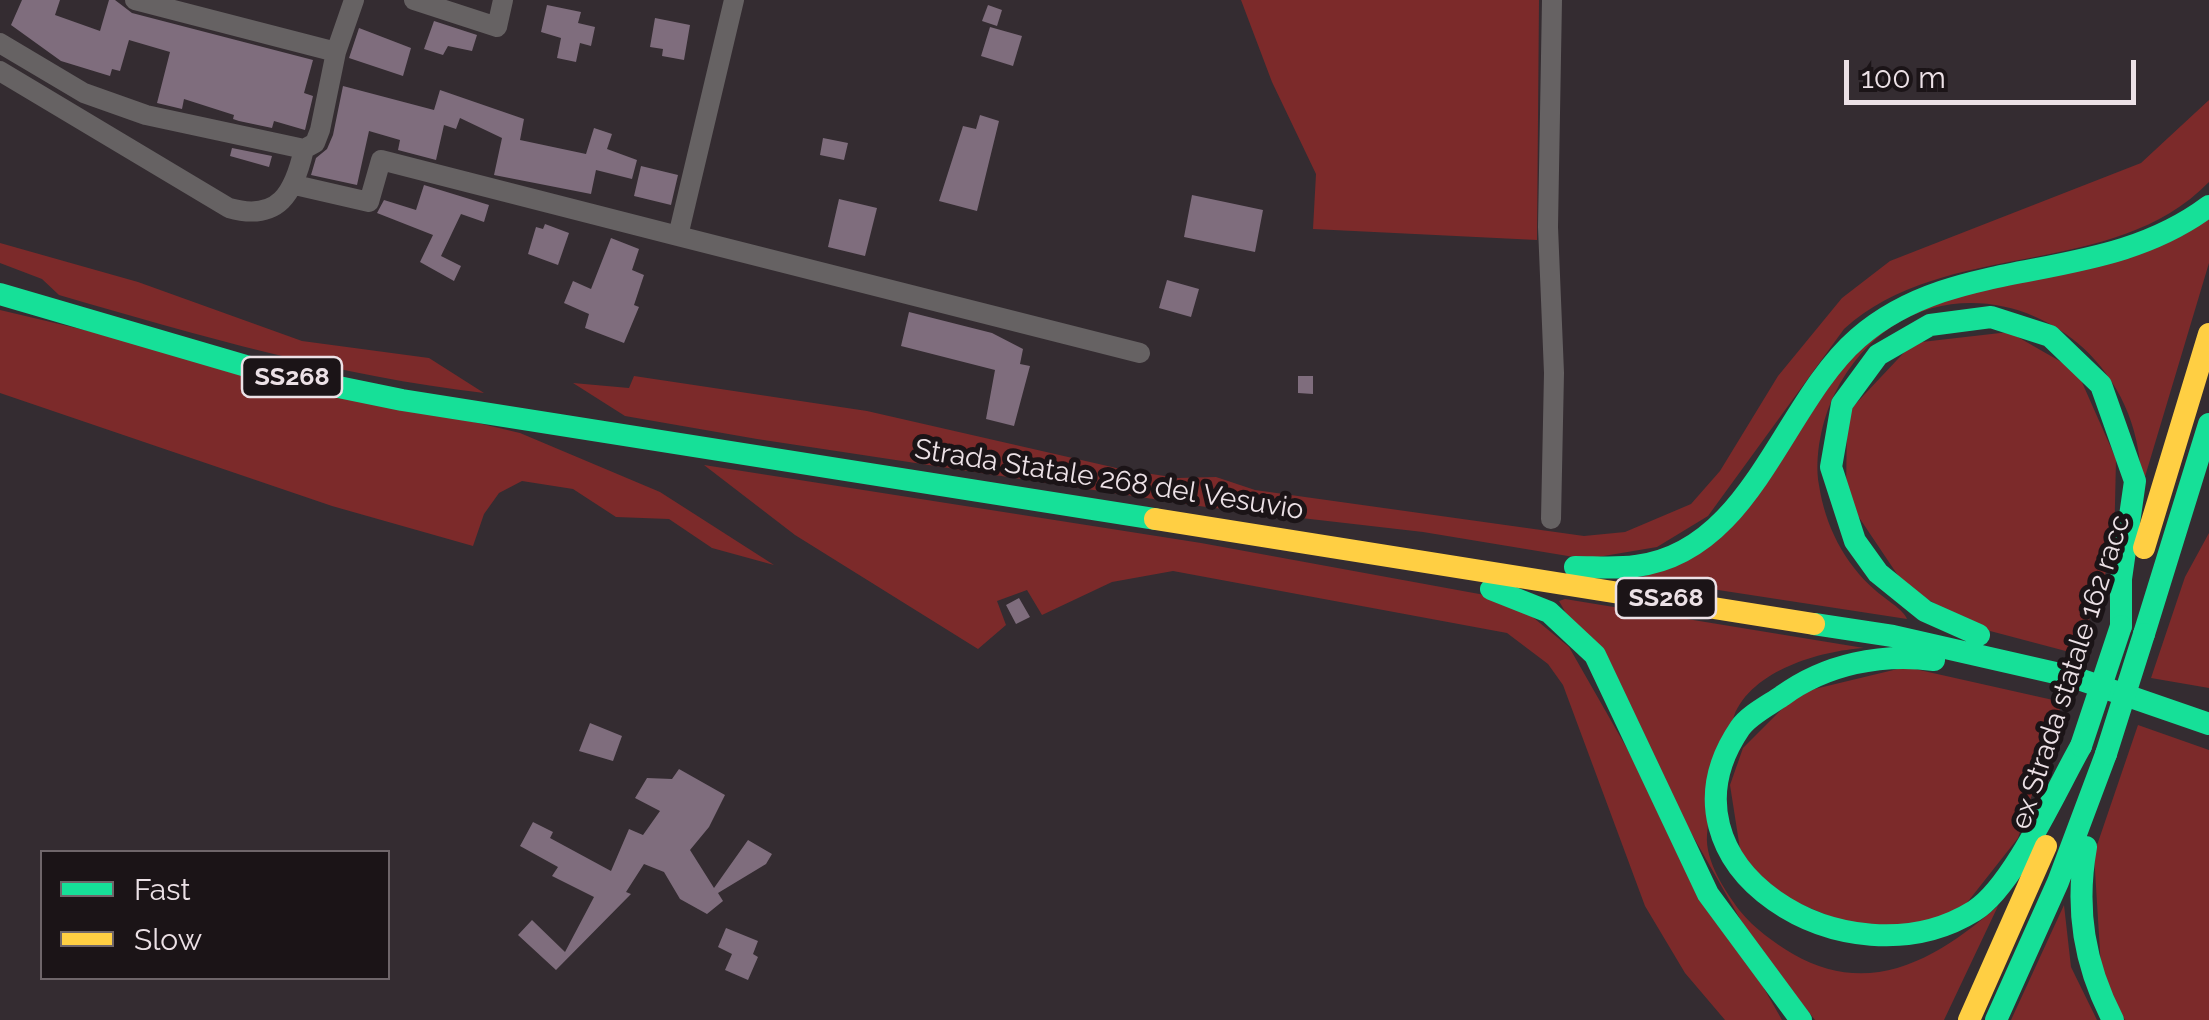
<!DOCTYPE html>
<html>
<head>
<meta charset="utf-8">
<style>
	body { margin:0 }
	#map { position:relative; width:2209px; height:1020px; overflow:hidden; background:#342c31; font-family:Raleway,sans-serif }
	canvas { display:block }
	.legend { position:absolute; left:40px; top:850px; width:350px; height:130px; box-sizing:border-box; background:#1b1417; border:2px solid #6f666a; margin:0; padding:12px 18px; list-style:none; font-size:30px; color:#ece1e6 }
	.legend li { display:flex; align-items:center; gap:20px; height:50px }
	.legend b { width:50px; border:2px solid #6f666a }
	.scale { position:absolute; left:1844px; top:60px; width:292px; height:45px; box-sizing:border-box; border:5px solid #ece1e6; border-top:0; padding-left:12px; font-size:30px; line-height:35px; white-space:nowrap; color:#ece1e6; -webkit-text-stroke:8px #1b1417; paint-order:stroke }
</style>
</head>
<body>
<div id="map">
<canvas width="2209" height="1020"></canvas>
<ul class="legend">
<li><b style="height:12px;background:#16e098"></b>Fast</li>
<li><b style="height:12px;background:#ffcf43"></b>Slow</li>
</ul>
<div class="scale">100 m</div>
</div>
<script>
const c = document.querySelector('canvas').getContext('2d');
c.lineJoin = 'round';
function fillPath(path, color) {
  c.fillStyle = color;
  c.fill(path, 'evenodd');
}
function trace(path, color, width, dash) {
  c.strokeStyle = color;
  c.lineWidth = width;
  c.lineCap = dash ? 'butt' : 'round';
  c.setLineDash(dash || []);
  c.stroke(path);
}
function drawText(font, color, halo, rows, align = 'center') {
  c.font = font + ' Raleway,sans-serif';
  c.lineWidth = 10;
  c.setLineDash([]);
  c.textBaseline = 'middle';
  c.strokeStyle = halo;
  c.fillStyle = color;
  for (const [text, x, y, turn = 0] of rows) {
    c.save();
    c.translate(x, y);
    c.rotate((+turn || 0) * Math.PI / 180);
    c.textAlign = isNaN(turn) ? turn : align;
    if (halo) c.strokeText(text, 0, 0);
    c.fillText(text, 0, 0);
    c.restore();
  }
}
const green = new Path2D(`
	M1241 0H1539L1537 240 1313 229 1316 174 1272 82Z
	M2209 100V182C2113 281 1946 237 1844 329L1708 516 1657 547 1586 559 1423 532 1206 507 757 439 625 416 573 383 629 388 634 376 867 411 1125 470 1178 478 1216 477 1255 490 1584 536 1625 532 1691 504 1720 471 1778 376 1842 298 1890 261 2141 163Z
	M2209 213V263L2141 490C2147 309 1917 226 1834 395 1822 420 1814 457 1819 485 1825 525 1844 563 1875 590 1885 599 1904 610 1907 619L1640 578C1753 536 1766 469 1831 382 1847 362 1861 341 1883 327 1982 264 2115 287 2209 213Z
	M0 243 138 282 302 341 429 358 484 393C338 376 200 336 59 295L42 279 0 263Z
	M0 310 520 433 660 492 774 565 712 548 669 519 616 517 573 489 522 481 499 493 484 514 473 546 332 506 0 393Z
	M2009 332 2077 371 2116 459 2114 549 2077 654 1975 627 1905 586 1846 498 1847 413 1913 343Z
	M704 465 1201 543 1512 600 1569 647 1782 1020H1725L1685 973 1645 906 1563 685 1548 664 1507 633 1173 571 1112 582 1042 615 1027 590 997 601 1006 625 978 649 795 535Z
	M2209 533V688L2151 678 2185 577Z
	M1565 599 1864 648C1820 651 1752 670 1734 716 1728 732 1726 751 1722 768 1717 789 1708 814 1707 835 1705 861 1725 891 1740 911 1755 929 1773 942 1793 954 1871 999 1938 958 1998 906L1944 1020H1815L1755 945 1559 601Z
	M1906 667 2062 702 2018 838 1966 904 1899 945 1745 881 1730 785 1743 748 1798 693Z
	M2138 725 2209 750V1020H2125L2102 984 2094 854Z
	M2064 905 2071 967 2097 1020H2011Z`);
const building = new Path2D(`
	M22 0H60L55 15 100 31 109 0H115L132 13 313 60 304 93 313 96 305 130 274 121 272 128 239 121 233 119 234 115 184 99 182 109 157 103 170 52 129 40 120 71 112 69 110 76 61 61 11 25Z
	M547 5 581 12 578 23 595 27 591 46 580 43 576 62 557 58 561 38 541 32Z
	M988 5 1002 10 997 26 982 21Z
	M655 18 690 25 684 60 662 56 663 49 650 47Z
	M434 21 477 35 472 51 448 46 443 55 424 49Z
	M990 27 1022 36 1013 66 981 56Z
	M359 28 411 48 403 76 349 58Z
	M343 86 434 110 440 90 524 119 520 140 586 154 594 128 612 134 607 149 637 160 632 179 596 170 591 194 494 175 502 138 460 118 456 129 444 125 436 160 398 150 400 140 369 131 357 185 311 175 316 158 327 149 333 135Z
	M980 115 999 121 977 211 939 201 963 126 976 129Z
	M823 138 848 143 844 160 820 155Z
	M232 148 272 156 269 167 230 156Z
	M641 166 678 175 671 205 634 196Z
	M424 185 489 205 484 222 461 214 441 256 461 266 454 281 420 262 433 235 377 213 384 200 416 210Z
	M1192 195 1263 210 1255 252 1184 237Z
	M839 199 877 208 865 256 828 247Z
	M545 224 569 233 558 265 528 254 536 227 543 229Z
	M611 238 639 249 632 270 644 275 634 305 639 307 624 343 585 328 589 314 564 303 573 281 591 289Z
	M1167 280 1199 289 1191 317 1159 308Z
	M909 312 992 333 1023 349 1020 364 1030 366 1014 426 986 419 995 370 901 346Z
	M1298 376H1313V394L1298 393Z
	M1019 598 1030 617 1016 624 1006 605Z
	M590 723 622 736 613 761 579 751Z
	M679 769 725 795 709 827 690 850 714 888 748 840 772 854 766 864 718 893 723 901 707 914 680 899 664 872 644 864 626 892 631 894 556 970 518 935 532 920 565 952 594 897 552 876 558 867 520 846 533 822 553 832 550 838 611 871 629 829 643 835 660 811 635 798 647 778 672 779Z
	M726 928 758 941 753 954 758 957 748 980 725 970 732 954 718 947Z`);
const street = new Path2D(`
	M135 0 336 52
	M414 0 497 27 503 0
	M0 43 84 93 146 115 304 149 315 143 320 130 336 52 354 0
	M0 71 229 208C279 222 294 193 304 149
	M295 185 369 202 381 160 678 236 734 0
	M678 236 1140 353
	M1551 519 1554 373 1548 227 1552 0`);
const fast = new Path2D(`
	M0 294 270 373 402 400 1155 519
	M1575 567C1595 567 1616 569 1636 566 1752 552 1782 404 1858 338 1958 251 2098 289 2209 206
	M1491 589 1549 612 1595 655 1708 894 1801 1020
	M1814 624 1893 636 2073 677 2209 724
	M2144 634 2209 424
	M1979 635 1925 611 1878 573 1855 541 1831 467 1842 404 1878 355 1930 325 1991 317 2050 336 2101 385 2135 481 2121 579V626
	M1934 660C1881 653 1826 664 1782 696 1769 705 1749 715 1740 728 1646 866 1848 989 1974 911 2013 887 2057 788 2081 746
	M2086 847C2075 909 2084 964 2113 1020
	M1996 1020 2058 882 2106 754`);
const slow = new Path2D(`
	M1155 519 1814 624
	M2144 548 2209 334
	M1969 1020 2046 846`);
const fastBridge = new Path2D(`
	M2081 746 2121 626
	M2106 754 2144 634`);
const shields = [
	[292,377,100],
	[1666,598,100]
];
const shieldNames = [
	["SS268",292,377],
	["SS268",1666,598]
];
const streetNames = [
	["Strada Statale 268 del Vesuvio",1109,480,9],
	["ex Strada statale 162 racc",2071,672,-72]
];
fillPath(green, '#7c2a2a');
fillPath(building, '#7f6d7d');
trace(street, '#666263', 20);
trace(fast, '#16e098', 22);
trace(slow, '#ffcf43', 22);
trace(fastBridge, '#16e098', 22);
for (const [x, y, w] of shields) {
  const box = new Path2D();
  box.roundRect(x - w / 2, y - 20, w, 40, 8);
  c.fillStyle = '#1b1417';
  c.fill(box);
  trace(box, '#ece1e6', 2.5);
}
drawText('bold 25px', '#ece1e6', null, shieldNames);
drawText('28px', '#ece1e6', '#1b1417', streetNames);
</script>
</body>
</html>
